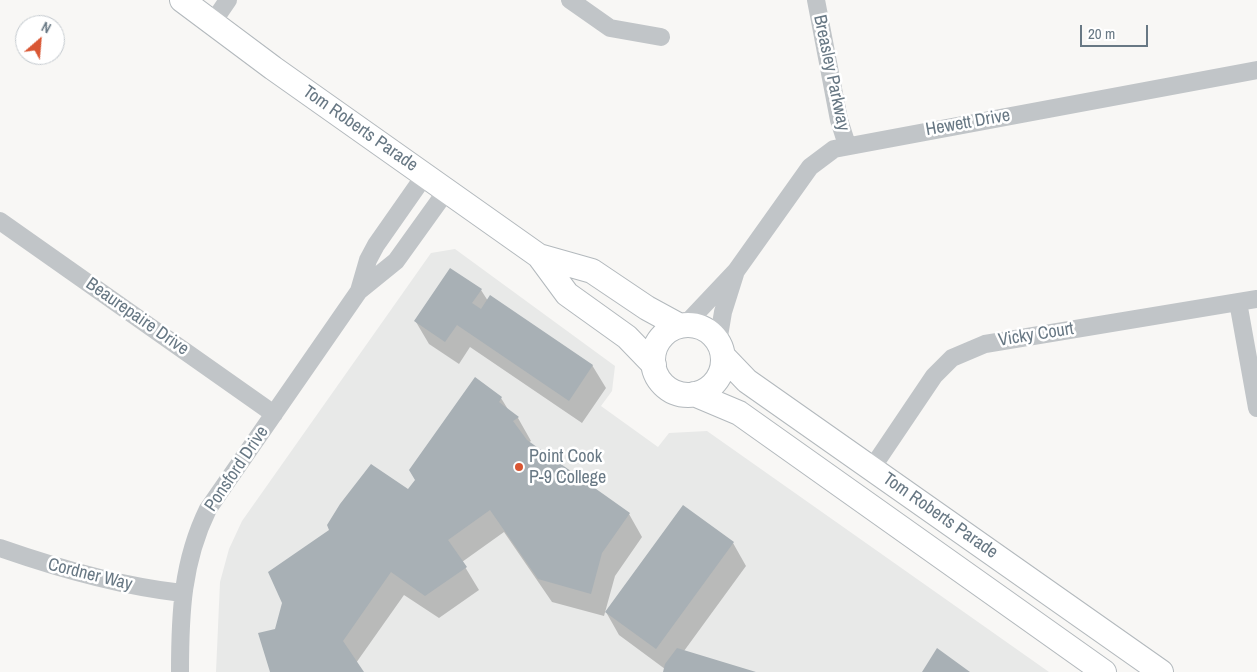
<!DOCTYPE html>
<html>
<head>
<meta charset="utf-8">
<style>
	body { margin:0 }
	#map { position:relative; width:1257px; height:672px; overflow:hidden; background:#f8f7f5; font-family:"Archivo Narrow",sans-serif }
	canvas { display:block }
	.north { position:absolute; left:15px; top:15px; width:50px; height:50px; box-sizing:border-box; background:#fff; border:1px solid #c3c9ce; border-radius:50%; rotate:27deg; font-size:14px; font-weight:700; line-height:20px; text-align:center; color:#687884 }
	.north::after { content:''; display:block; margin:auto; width:18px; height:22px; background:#d95633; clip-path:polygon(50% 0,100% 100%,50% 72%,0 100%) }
	.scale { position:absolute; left:1080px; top:25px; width:68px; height:22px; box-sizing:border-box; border:2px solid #687884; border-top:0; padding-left:6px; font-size:15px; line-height:18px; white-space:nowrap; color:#687884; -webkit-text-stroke:4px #fff; paint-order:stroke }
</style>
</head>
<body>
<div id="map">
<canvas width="1257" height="672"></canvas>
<div class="north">N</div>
<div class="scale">20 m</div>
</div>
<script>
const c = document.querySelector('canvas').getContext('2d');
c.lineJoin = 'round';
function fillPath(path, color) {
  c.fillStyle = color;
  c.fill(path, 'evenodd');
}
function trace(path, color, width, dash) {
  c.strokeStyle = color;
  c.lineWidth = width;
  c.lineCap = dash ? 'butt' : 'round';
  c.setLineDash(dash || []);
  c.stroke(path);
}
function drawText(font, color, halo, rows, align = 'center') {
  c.font = font + ' "Archivo Narrow",sans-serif';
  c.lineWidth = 5;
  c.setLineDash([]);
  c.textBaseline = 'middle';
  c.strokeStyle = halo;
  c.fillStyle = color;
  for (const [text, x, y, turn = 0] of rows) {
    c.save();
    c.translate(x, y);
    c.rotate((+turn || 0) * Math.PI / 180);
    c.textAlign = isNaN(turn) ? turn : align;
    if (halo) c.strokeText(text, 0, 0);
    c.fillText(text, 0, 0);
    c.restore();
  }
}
const built = new Path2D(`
	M455 249 615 366 612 391 601 406 658 447 669 433 707 431 1049 672H216L220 582 229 549 242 521 431 253Z`);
const shadow = new Path2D(`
	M481 290 488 301 592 365 606 388 582 423 470 347 459 364 429 344 416 322Z
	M501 398 509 411 518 418 531 441 528 443 629 514 642 537 615 576 604 616 552 602 504 532 462 562 479 590 439 618 404 595 356 663 363 672H271L276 630Z
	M733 543 746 566 684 651 753 672H664L665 669 619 635 606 612Z`);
const building = new Path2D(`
	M450 268 482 289 472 303 481 309 490 295 593 365 569 401 457 325 445 342 414 321Z
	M475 377 502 397 499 402 519 417 513 421 527 440 630 513 602 553 591 594 538 579 490 510 448 540 467 567 425 596 391 572 343 641 364 672H270L258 633 275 629 282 603 268 572 329 530 327 525 340 504 371 464 408 489 415 480 409 470Z
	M683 505 734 542 656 649 605 612Z
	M677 648 756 672H663L665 664Z
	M937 648 970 672H922Z`);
const street = new Path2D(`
	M570 0 610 28 661 37
	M816 0 839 120 847 145
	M213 22 228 0
	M0 221 274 414
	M359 291 396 261 447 190
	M1238 302 1257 408
	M685 325 736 271 810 167 834 149 1257 70
	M718 342 723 312 735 274
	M872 468 934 376 952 358 985 344 1257 299
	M0 548C60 569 119 586 182 593
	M180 672C180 614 182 562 208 509L359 291 368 260 376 245 425 175`);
const secondary = new Path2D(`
	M182 0 273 68 539 256 567 294 627 337 654 365
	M539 256 592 271 647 308 680 326
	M653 360a35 35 0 1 1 70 0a35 35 0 1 1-70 0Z
	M723 356 747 381 1161 672
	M694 394 739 413 1104 672`);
const markers = [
	[519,467,5,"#d95633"]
];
const streetNames = [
	["Breasley Parkway",831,73,78],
	["Hewett Drive",968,123,-10],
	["Tom Roberts Parade",360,129,35],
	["Beaurepaire Drive",137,317,35],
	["Vicky Court",1036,335,-9],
	["Ponsford Drive",237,469,-56],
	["Tom Roberts Parade",940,516,35],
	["Cordner Way",90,575,14]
];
const poiNames = [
	["Point Cook",529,457],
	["P-9 College",529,478]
];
fillPath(built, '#e8e9e8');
fillPath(shadow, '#0003');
fillPath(building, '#a8b0b5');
trace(secondary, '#b3b9bd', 26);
trace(street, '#c1c5c8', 18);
trace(secondary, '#fff', 24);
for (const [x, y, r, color] of markers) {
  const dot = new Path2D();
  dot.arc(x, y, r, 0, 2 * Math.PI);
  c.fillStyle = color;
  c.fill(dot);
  trace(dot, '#fff', 2);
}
drawText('18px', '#687884', '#fff', streetNames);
drawText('18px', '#687884', '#fff', poiNames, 'left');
</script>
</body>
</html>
